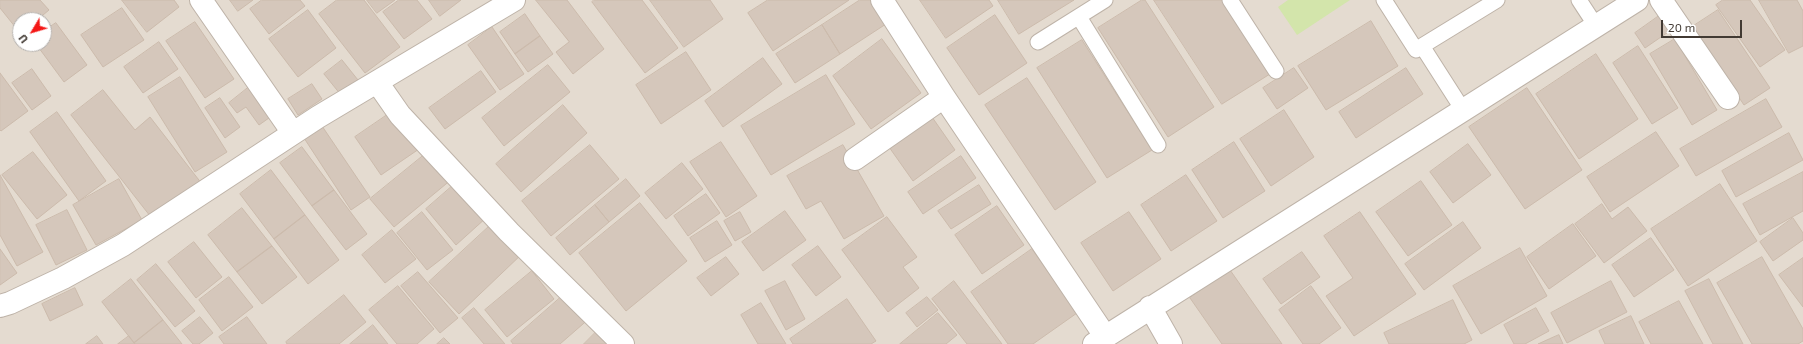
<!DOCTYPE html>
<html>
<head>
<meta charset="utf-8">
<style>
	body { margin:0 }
	#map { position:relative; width:1803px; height:344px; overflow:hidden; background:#f1eae2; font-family:"Exo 2",sans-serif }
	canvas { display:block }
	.north { position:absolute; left:12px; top:12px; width:40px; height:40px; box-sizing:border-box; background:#fff; border:1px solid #b3b0ad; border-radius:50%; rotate:232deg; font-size:11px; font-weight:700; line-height:16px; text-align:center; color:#423a33 }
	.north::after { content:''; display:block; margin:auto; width:14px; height:18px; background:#f41716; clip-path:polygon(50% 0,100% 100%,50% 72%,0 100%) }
	.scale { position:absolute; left:1661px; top:20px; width:81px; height:18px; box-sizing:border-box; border:2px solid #423a33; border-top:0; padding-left:5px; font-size:12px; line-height:14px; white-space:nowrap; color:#423a33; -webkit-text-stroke:3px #fff; paint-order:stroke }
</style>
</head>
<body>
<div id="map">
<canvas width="1803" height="344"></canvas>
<div class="north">U</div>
<div class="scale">20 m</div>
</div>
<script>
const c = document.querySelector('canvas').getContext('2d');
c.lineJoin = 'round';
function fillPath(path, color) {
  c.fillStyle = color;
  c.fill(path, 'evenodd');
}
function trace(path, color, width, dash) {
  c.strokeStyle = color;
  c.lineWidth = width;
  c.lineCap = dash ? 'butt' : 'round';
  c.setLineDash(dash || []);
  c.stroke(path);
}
const residential = new Path2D(`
	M0 0H1803V344H0ZM20 20H44V44H20Z`);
const green = new Path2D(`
	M1288 0H1350L1297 35 1278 7Z`);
const building = new Path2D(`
	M0 0H40L49 10 37 20H20V33L0 8Z
	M122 0H174L179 7 147 32Z
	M230 0H253L238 11Z
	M262 0H300L305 6 269 34 250 9Z
	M337 0H364L400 47 365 73 319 14Z
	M367 0H395L377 13Z
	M399 0H417L432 19 404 39 383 12Z
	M429 0H461L440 16Z
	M536 0H567L604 49 573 74 556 52 569 42Z
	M594 0H642L678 48 645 73 592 2Z
	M650 0H710L723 19 684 47Z
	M768 0H849L773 51 748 13Z
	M860 0H871L886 24 840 54 822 25Z
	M920 0H989L993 6 946 38Z
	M998 0H1074L1019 34Z
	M1142 0H1145L1214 107 1168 137 1098 28Z
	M1154 0H1223L1270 74 1222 104Z
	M1723 0H1750L1785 50 1760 67 1716 5Z
	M1759 0H1797L1803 11V46L1789 53Z
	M122 8 144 40 103 67 81 35Z
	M308 10 336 48 298 77 269 39Z
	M1718 10 1770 88 1744 105 1692 27Z
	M1666 11 1677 26 1645 48 1635 33Z
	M525 14 540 36 515 54 500 32Z
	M995 15 1027 63 979 95 947 48Z
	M1371 21 1398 66 1326 110 1298 66Z
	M195 22 234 79 205 98 166 41Z
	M56 23 87 65 64 82 36 44H44V31Z
	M822 25 840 54 795 83 776 54Z
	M492 27 524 74 500 90 468 45Z
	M540 36 553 54 528 72 515 54Z
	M882 39 921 93 871 129 833 76Z
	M1675 39 1717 110 1692 125 1650 54Z
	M1082 40 1152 150 1107 178 1037 68Z
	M159 42 178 69 143 93 124 67Z
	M1638 46 1678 108 1652 124 1613 63Z
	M686 52 711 90 661 124 636 85Z
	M1596 54 1638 119 1579 159 1536 94Z
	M763 58 782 84 723 127 705 101Z
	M342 60 358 80 341 95 324 74Z
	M548 65 570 92 504 146 482 118Z
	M1294 68 1308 88 1277 109 1263 88Z
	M1406 68 1423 94 1356 138 1339 112Z
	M32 69 51 96 32 110 12 83Z
	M481 71 496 92 445 129 429 108Z
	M0 73 28 111 1 131 0 130Z
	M826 75 855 124 771 175 741 126Z
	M180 77 227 152 195 172 148 97Z
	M1027 78 1096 182 1055 210 985 105Z
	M254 83 276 113 259 125 246 107 237 113 229 103Z
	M312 84 322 99 298 115 288 99Z
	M1527 88 1582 170 1525 209 1469 127Z
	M103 90 135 130 150 117 202 184 154 221 71 115Z
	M220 98 240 127 225 138 205 108Z
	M1766 99 1782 127 1696 176 1680 149Z
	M563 105 587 133 521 192 496 164Z
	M1284 110 1314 157 1271 186 1240 139Z
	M393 111 419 149 381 175 355 137Z
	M57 112 106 181 79 201 30 132Z
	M932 117 955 150 913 181 889 147Z
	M322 126 370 197 351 210 304 138Z
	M1656 132 1679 166 1610 212 1587 177Z
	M1789 133 1803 160 1736 197 1722 171Z
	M721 142 757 196 726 217 690 162Z
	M1234 142 1265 191 1223 218 1192 170Z
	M1468 144 1491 175 1453 203 1430 172Z
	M590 145 619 179 551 236 522 201Z
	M843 145 884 216 844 239 821 201 806 209 787 176Z
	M302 147 334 190 312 206 280 163Z
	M429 151 452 179 394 227 370 199Z
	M33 152 67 195 37 219 2 175Z
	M961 156 976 178 923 214 908 192Z
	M682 163 703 189 666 219 645 193Z
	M271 170 305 215 274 239 240 194Z
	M1803 172V211L1760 235 1743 204Z
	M0 175 43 252 17 266 0 235Z
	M1186 175 1217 221 1171 251 1141 205Z
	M119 179 142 220 96 245 73 205Z
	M626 179 640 196 609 222 595 205Z
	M1421 181 1452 225 1408 256 1376 212Z
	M457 182 487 217 456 245 426 209Z
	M1720 184 1757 241 1688 286 1651 229Z
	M979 185 991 204 951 229 938 211Z
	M334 190 367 234 346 250 312 206Z
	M706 194 720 213 688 236 674 216Z
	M640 203 687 261 626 311 579 253Z
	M1602 204 1612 219 1628 207 1647 231 1604 263 1575 224Z
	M595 205 609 222 570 255 556 238Z
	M997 206 1024 245 982 274 955 235Z
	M242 208 272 246 237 272 208 235Z
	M67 210 87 250 56 265 36 225Z
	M785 211 806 240 763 271 742 242Z
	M422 212 453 250 427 270 397 233Z
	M740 212 751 232 735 241 724 221Z
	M1129 212 1161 259 1113 291 1081 243Z
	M1360 212 1416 294 1354 336 1326 296 1353 278 1324 236Z
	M305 215 339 260 308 284 274 239Z
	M887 217 917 257 903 267 919 288 888 312 842 250Z
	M1793 218 1803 233V240L1773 261 1760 242Z
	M495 221 524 252 459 314 429 282Z
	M717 221 732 245 705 262 690 238Z
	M1463 222 1481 248 1424 290 1405 264Z
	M1573 224 1596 256 1549 289 1527 257Z
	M392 230 416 259 385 283 362 255Z
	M1651 238 1674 270 1634 297 1612 265Z
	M194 242 222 277 196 298 168 262Z
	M272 246 297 277 262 304 237 272Z
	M818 246 841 277 816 296 792 265Z
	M1520 248 1547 296 1481 334 1453 286Z
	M0 249 17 273 0 285Z
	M1032 249 1077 313 1033 344H1008L971 292Z
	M1302 252 1320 277 1281 304 1263 279Z
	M726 257 739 274 711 296 697 278Z
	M1762 257 1803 329V341L1798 344H1752L1717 283Z
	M1803 258V307L1779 275Z
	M156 264 195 311 175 327 137 280Z
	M1230 270 1282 344H1222L1190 298Z
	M532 271 554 299 507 337 485 310Z
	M418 272 458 318 440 333 401 286Z
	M229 277 253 307 222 331 199 300Z
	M131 279 163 320 134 343 102 302Z
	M1709 279 1743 344H1713L1685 291Z
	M785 281 805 319 786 330 765 291Z
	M954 281 1002 344H967L932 299Z
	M1611 281 1627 312 1567 343 1551 313Z
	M398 286 434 329 417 344H397L369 310Z
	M1311 286 1341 328 1319 344H1303L1279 310Z
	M75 288 83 305 50 321 42 304Z
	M568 291 591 317 560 344H513L511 341Z
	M344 295 366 322 339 344H287L286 342Z
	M927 297 938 310 917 327 906 313Z
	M847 299 876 341 871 344H793L790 339Z
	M1453 300 1472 340 1464 344H1389L1384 333Z
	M1679 301 1703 344H1651L1639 322Z
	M761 303 786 344H758L741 315Z
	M474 308 505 344H484L462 318Z
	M1536 308 1549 331 1525 344H1514L1504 325Z
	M938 313 957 335 946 344H900Z
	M1631 316 1644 344H1605L1599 331Z
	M200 317 213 333 199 344H193L182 331Z
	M247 317 267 344H224L219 337Z
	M163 320 182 344H135L134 343Z
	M373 325 388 344H350Z
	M602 326 619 344H584Z
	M1559 335 1563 344H1538L1549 339Z
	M97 336 103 344H86Z
	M129 336 135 344H118Z
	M444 338 450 344H437Z`);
const service = new Path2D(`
	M1230 0 1276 71
	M1384 0 1416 50 1422 46 1463 110
	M1579 0 1596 26
	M1079 17 1158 145
	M1038 42 1105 0
	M1422 46 1497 0`);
const minor = new Path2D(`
	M201 0 293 133
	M882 0 944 97 1105 336
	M1661 0 1728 98
	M377 82 400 115 509 232 623 344
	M855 159 944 97
	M0 306 10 303 63 278 123 245 318 117 514 0
	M1150 307 1171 344
	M1094 344 1637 0`);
fillPath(residential, '#e4dbd0');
fillPath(green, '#d3e5ab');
fillPath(building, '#d5c7bb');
trace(building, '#ccbbac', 1);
trace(service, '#beb3a8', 17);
trace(minor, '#beb3a8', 24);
trace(service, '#fff', 15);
trace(minor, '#fff', 22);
</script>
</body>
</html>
